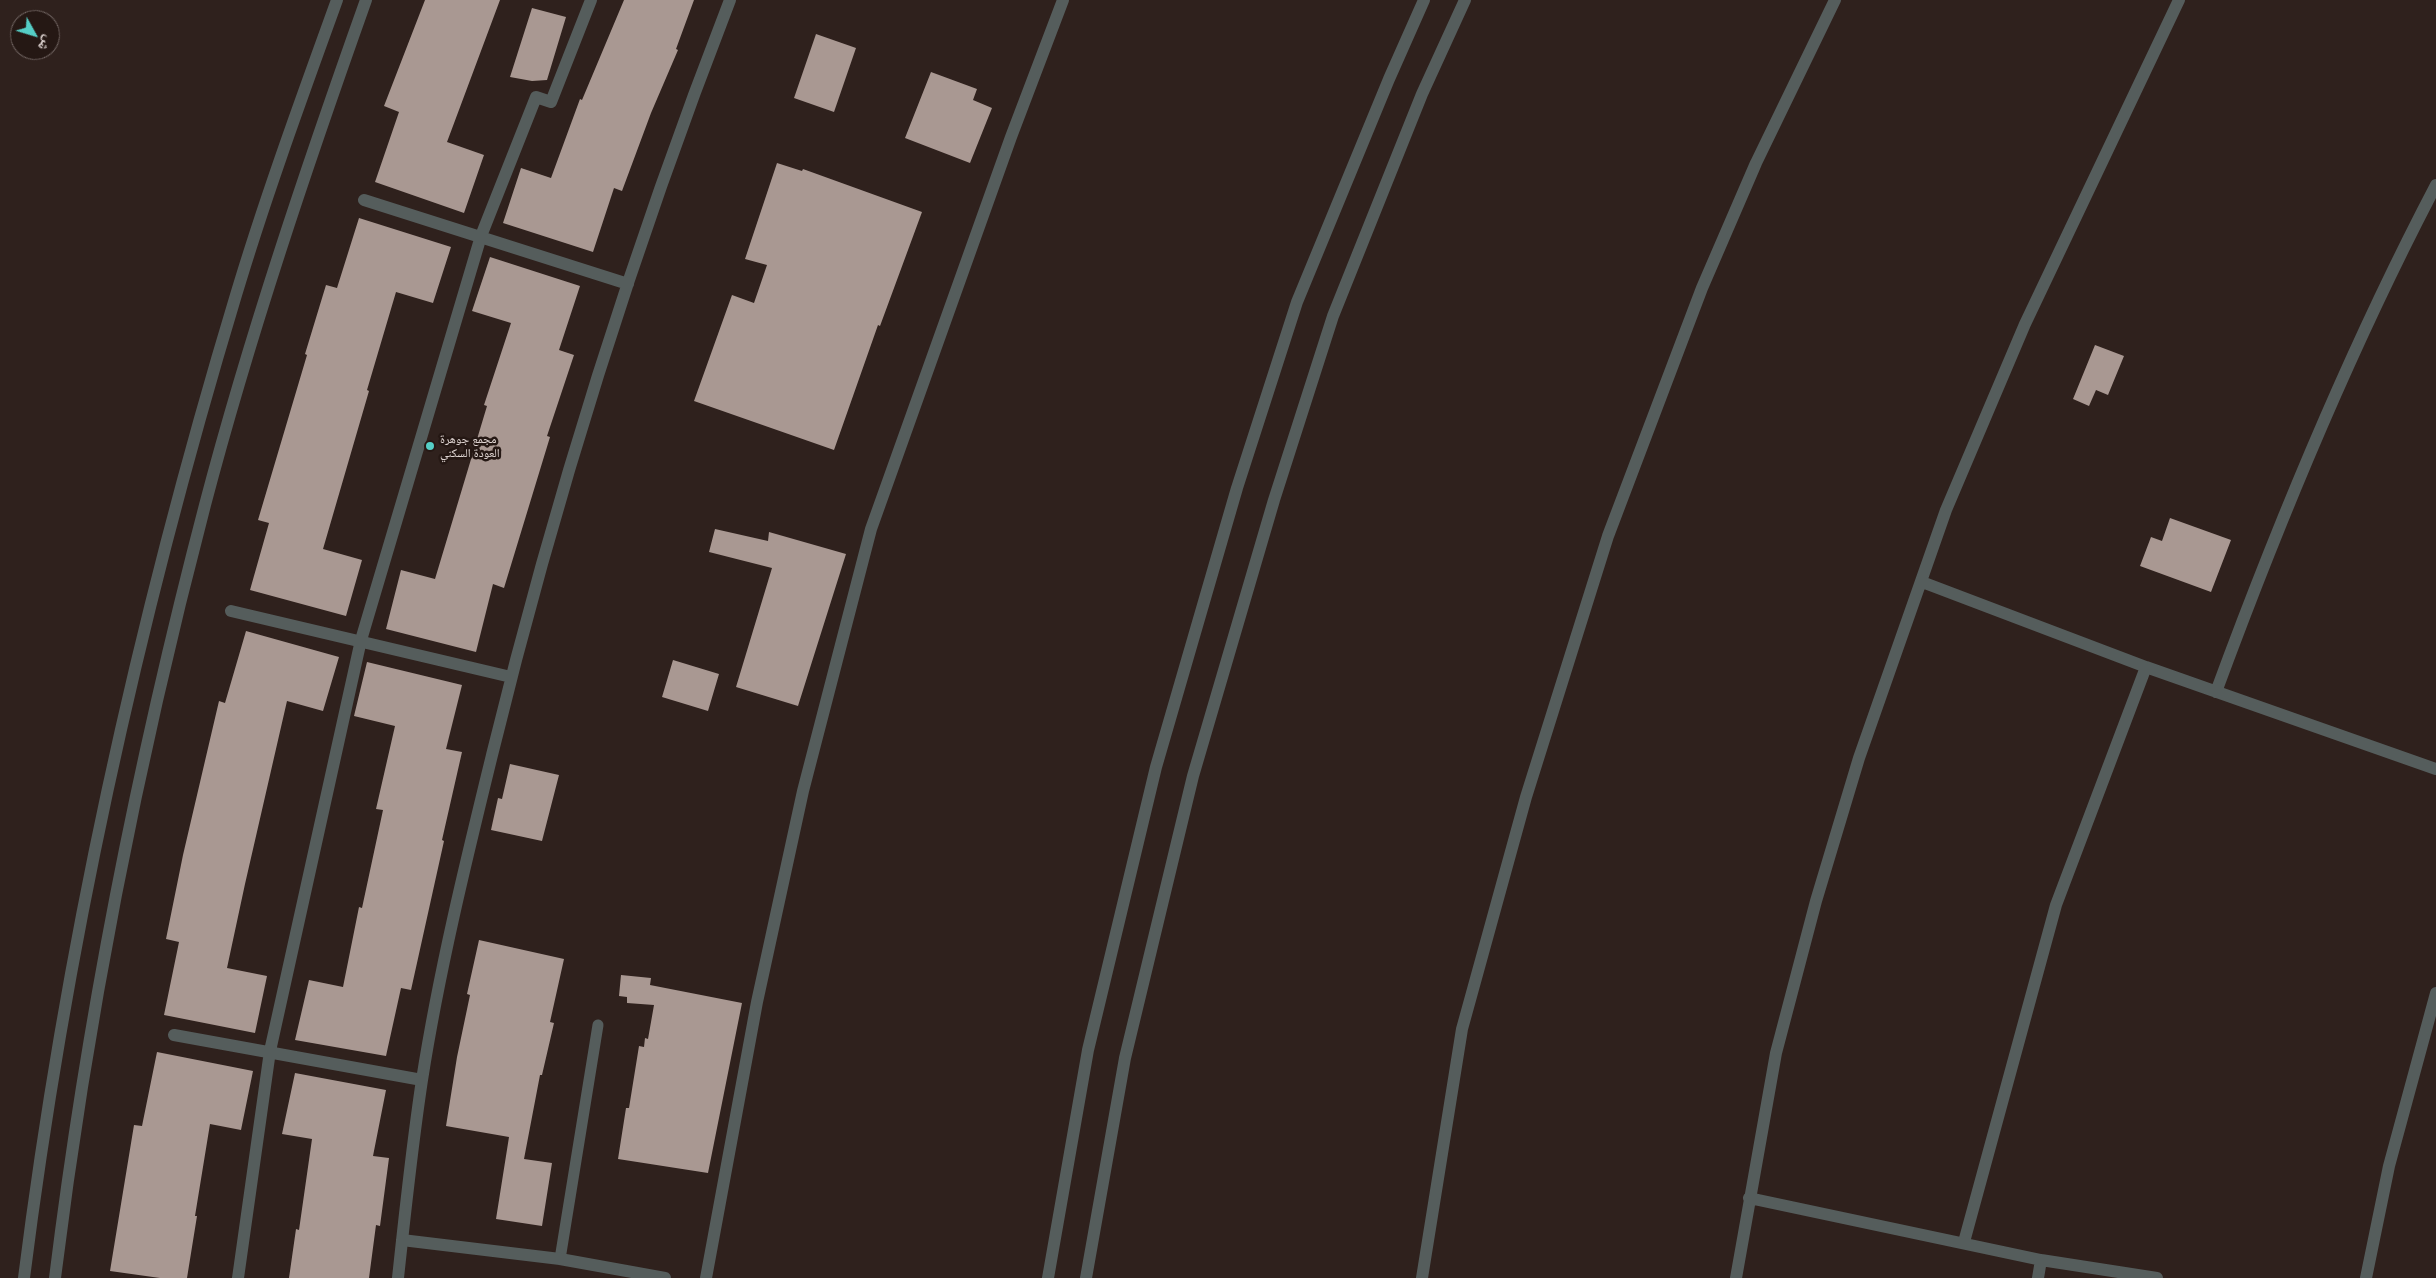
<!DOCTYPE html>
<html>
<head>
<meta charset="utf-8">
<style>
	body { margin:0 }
	#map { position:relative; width:2436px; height:1278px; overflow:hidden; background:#2f211d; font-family:Montserrat,"Noto Naskh Arabic",sans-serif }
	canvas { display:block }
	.north { position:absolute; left:10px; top:10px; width:50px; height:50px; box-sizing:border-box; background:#251814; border:1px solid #706461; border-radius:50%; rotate:129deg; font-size:14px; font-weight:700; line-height:20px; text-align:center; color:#e1d7d4 }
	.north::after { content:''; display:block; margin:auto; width:18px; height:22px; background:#55cec6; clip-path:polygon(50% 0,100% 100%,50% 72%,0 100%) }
</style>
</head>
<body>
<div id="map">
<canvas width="2436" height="1278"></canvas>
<div class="north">ش</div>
</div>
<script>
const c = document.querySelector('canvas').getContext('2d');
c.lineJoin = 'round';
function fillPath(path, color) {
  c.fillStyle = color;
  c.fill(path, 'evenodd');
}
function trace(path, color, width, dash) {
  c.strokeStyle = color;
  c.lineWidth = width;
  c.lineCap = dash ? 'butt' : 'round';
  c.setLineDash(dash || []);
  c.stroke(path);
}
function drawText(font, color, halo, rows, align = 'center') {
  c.font = font + ' Montserrat,"Noto Naskh Arabic",sans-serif';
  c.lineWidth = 5;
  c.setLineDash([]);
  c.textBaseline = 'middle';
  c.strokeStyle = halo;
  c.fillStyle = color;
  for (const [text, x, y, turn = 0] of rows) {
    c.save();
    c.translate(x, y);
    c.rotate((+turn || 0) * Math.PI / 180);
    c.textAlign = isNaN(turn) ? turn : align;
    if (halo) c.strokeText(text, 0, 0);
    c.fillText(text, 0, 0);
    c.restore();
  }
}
const building = new Path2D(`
	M425 0H500L447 142 484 155 464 213 375 182 399 112 384 106Z
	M624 0H694L676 49 678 50 651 113 622 191 614 188 593 252 503 223 521 168 551 178 580 99 582 100Z
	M532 8 566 17 547 80 532 81 510 77Z
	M816 34 856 48 834 112 794 98Z
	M931 72 977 89 973 100 992 108 970 163 905 138Z
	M777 163 802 171 803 169 922 212 880 326 878 325 834 450 694 401 732 295 754 303 767 265 745 259Z
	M359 218 451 247 433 303 396 292 367 390 369 391 323 549 362 560 346 616 250 590 269 523 258 520 307 355 305 354 326 285 337 288Z
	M490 257 580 286 559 350 574 355 547 436 550 437 504 588 493 584 476 652 386 629 401 570 435 579 487 406 484 405 511 323 472 311Z
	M2095 345 2124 356 2108 395 2096 390 2089 406 2073 399Z
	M2170 518 2231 540 2211 592 2140 566 2151 537 2162 541Z
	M715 529 768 541 769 532 846 554 798 706 736 687 772 568 709 552Z
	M246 631 339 657 323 711 287 701 245 884 227 968 267 976 255 1033 164 1015 179 942 166 939 183 855 219 701 225 703Z
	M673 660 719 674 708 711 662 697Z
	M367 662 462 685 446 749 462 752 442 840 444 841 411 990 401 988 386 1056 295 1040 309 980 343 987 359 907 362 908 383 810 376 809 395 726 354 716Z
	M510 764 559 775 542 841 491 830 498 798 502 799Z
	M479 940 564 959 550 1022 554 1023 542 1075H540L524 1159 552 1163 542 1226 496 1219 509 1137 446 1126 457 1057 470 995 467 994Z
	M621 975 651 978 650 985 742 1003 708 1173 618 1159 626 1108H629L639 1046 644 1047 645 1038 648 1039 654 1005 627 1003V997L619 996Z
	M157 1052 253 1071 241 1130 210 1124 195 1216H197L187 1278H160L110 1271 134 1125 142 1126Z
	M295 1073 386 1090 373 1156 389 1158 380 1226 376 1225 369 1278H289L296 1229 299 1230 312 1139 282 1134Z`);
const service = new Path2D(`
	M560 1259 598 1025`);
const minor = new Path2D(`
	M364 200 628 284
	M1922 582 2146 667 2436 769
	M231 611 511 677
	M2216 692C2280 518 2350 349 2436 185
	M174 1035 422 1080
	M1749 1198 2041 1260 2157 1278
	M402 1240 560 1259 665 1278
	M1964 1242 2056 905 2146 667
	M24 1278C66 945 139 616 236 295 266 195 302 97 337 0
	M55 1278C87 1019 139 757 205 505 250 334 307 166 366 0
	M238 1278 270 1051 361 640 481 236 536 97 551 102 591 0
	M398 1278C405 1212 412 1146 422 1080 439 971 466 861 492 755 555 497 634 247 730 0
	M706 1278 757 1002 803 791 871 529 1011 137 1063 0
	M1048 1278 1088 1050 1156 767 1237 488 1297 302 1389 79 1424 0
	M1086 1278 1125 1058 1193 776 1274 500 1333 316 1422 94 1465 0
	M1422 1278 1462 1029 1526 797 1608 536 1702 288 1756 163 1835 0
	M1736 1278 1776 1053 1816 901 1859 758 1946 510 2025 324 2179 0
	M2038 1278 2041 1260
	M2366 1278 2389 1166 2436 993`);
const markers = [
	[430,446,5,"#55cec6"]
];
const poiNames = [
	["مجمع جوهرة",440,439],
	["العودة السكني",440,453]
];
fillPath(building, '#a99892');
trace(service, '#555d5c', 11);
trace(minor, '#555d5c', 12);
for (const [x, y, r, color] of markers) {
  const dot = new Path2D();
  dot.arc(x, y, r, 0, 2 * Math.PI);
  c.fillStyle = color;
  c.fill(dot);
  trace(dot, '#251814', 2);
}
drawText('12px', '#e1d7d4', '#251814', poiNames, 'left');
</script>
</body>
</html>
